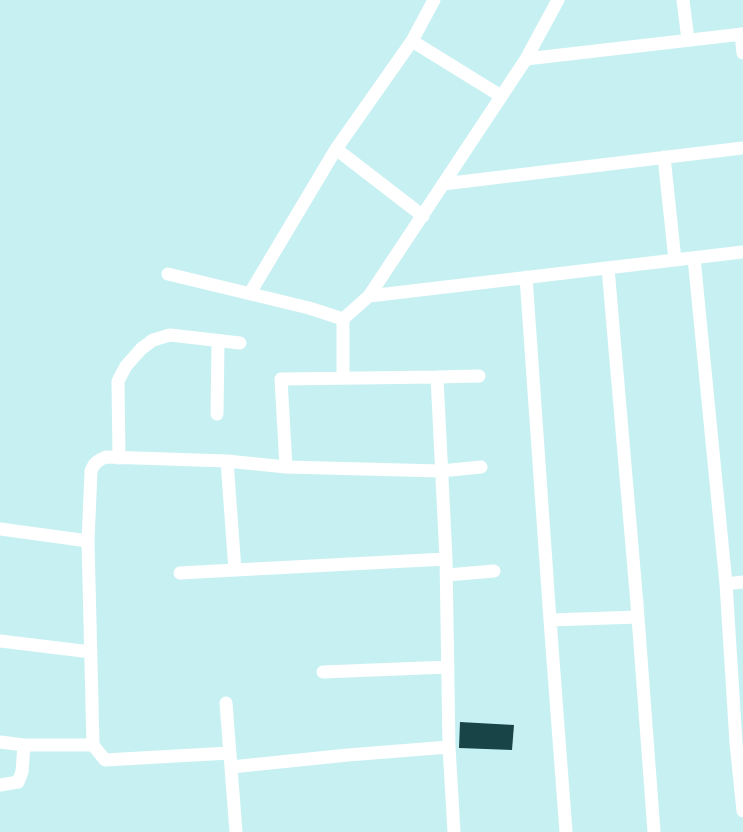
<!DOCTYPE html>
<html>
<head>
<meta charset="utf-8">
<style>
	body { margin:0 }
	canvas { display:block; background:#c7f0f2 }
</style>
</head>
<body>
<canvas width="743" height="832"></canvas>
<script>
const c = document.querySelector('canvas').getContext('2d');
c.lineJoin = 'round';
function fillPath(path, color) {
  c.fillStyle = color;
  c.fill(path, 'evenodd');
}
function trace(path, color, width, dash) {
  c.strokeStyle = color;
  c.lineWidth = width;
  c.lineCap = dash ? 'butt' : 'round';
  c.setLineDash(dash || []);
  c.stroke(path);
}
const building = new Path2D(`
	M460 722 514 725 512 750 459 748Z`);
const minor = new Path2D(`
	M683 0 688 40
	M741 34 743 53
	M412 41 501 96
	M526 59 743 34
	M336 149 423 216
	M664 157 675 260
	M443 184 743 148
	M694 258 726 584 736 743 743 811
	M608 268 637 604 654 832
	M168 274 309 308 343 319
	M526 277 550 620 566 832
	M250 293 336 149 412 41 434 0
	M369 296 743 252
	M437 377 479 376
	M343 378V319L369 296 526 59 558 0
	M217 414 218 341
	M119 458 118 381 126 366 141 349 153 340 170 335 240 343
	M227 461 235 570
	M286 467 281 379 437 377 446 559 449 747 454 832
	M0 529 88 541 93 745 105 760 229 753
	M88 541 91 471C94 463 98 460 106 457L227 461 286 467 441 471 481 467
	M180 573 235 570 446 559
	M447 575 494 571
	M726 584 743 582
	M550 620 638 617
	M0 641 91 652
	M323 672 448 667
	M226 703 236 832
	M0 742 24 745H93
	M231 767 348 755 449 747
	M0 785 18 782 22 772 24 745`);
fillPath(building, '#194447');
trace(minor, '#fff', 13);
</script>
</body>
</html>
